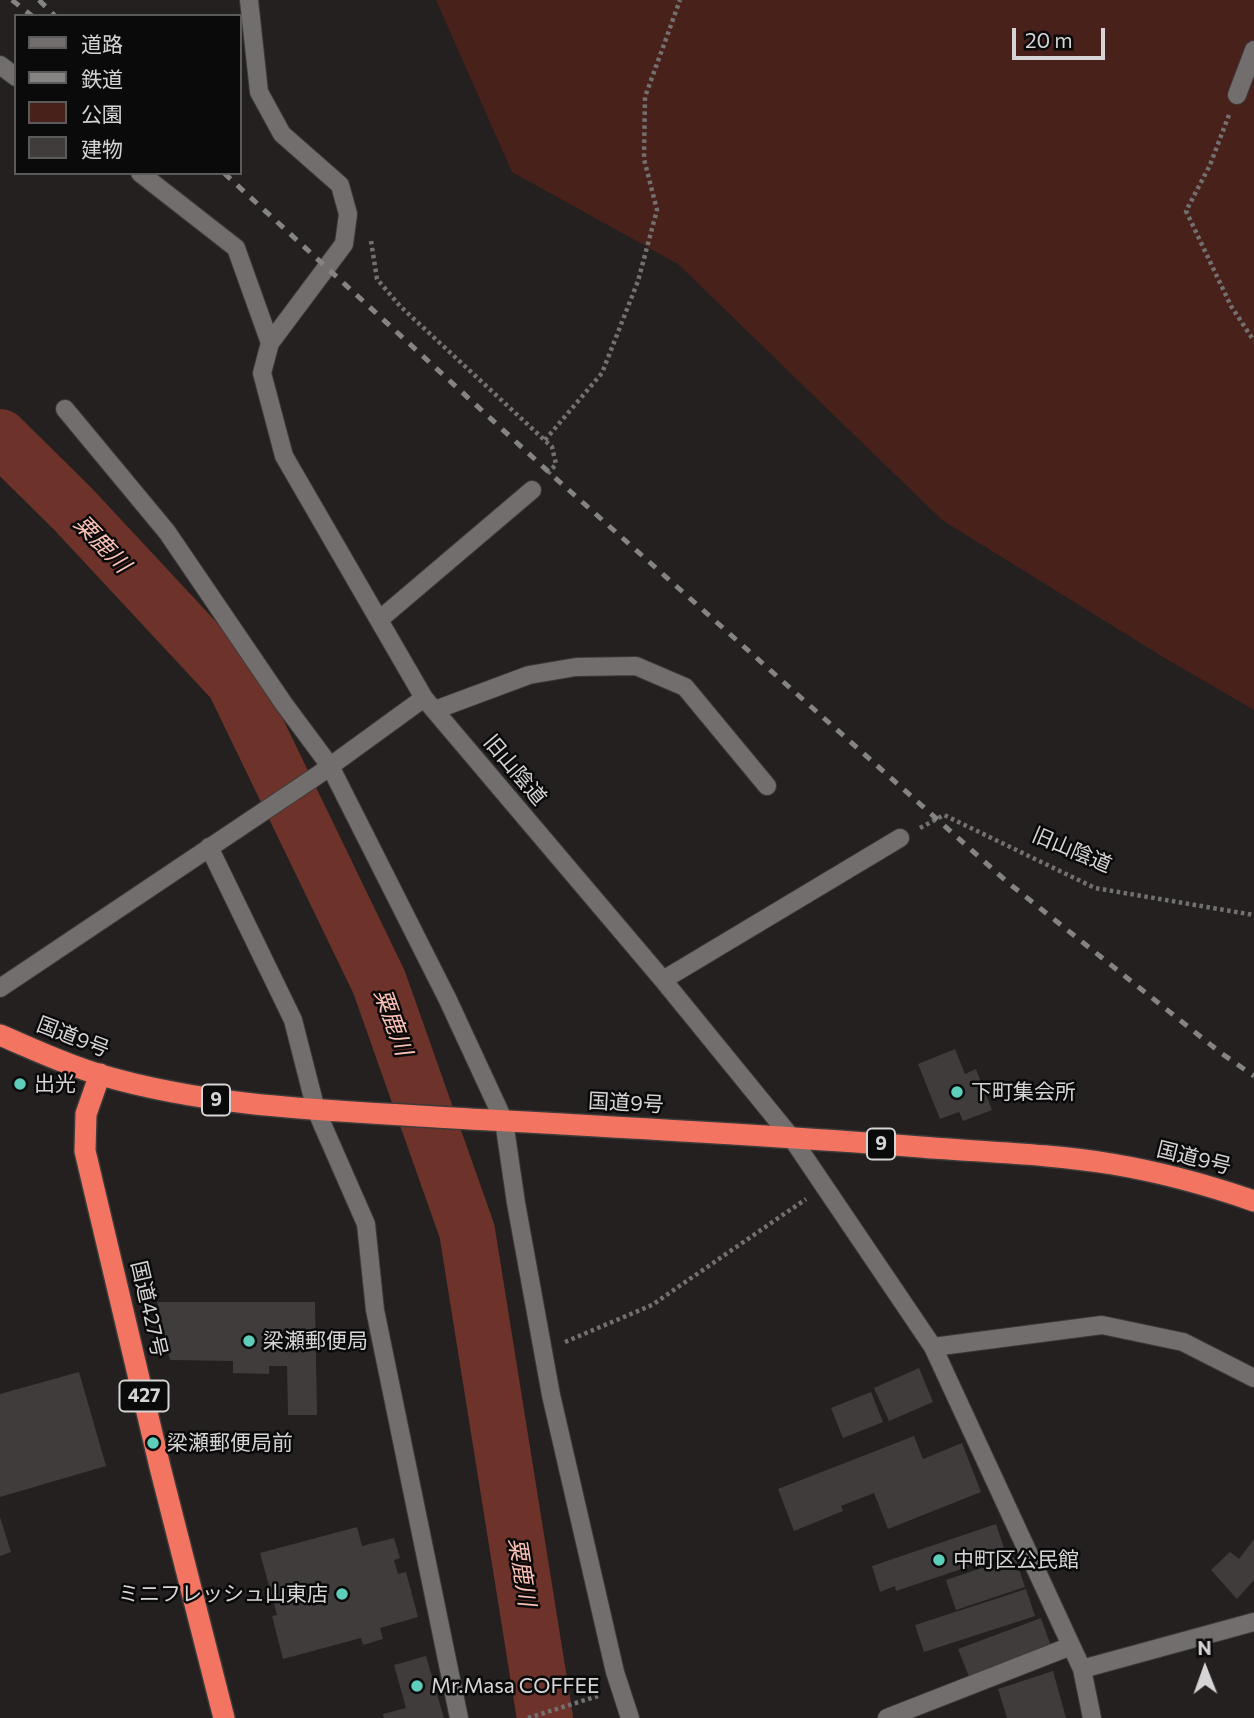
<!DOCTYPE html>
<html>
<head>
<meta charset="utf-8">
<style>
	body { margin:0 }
	#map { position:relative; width:1254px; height:1718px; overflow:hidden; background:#23201f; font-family:Commissioner,"Noto Sans JP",sans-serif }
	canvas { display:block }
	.legend { position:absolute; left:14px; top:14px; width:228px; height:161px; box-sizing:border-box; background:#0b0a0a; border:2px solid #5c5b5b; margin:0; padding:9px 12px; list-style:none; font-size:21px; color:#d6d4d4 }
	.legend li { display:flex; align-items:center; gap:14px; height:35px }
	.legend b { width:35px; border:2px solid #5c5b5b }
	.north { position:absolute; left:1170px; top:1634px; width:70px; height:70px; -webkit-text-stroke:5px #0b0a0a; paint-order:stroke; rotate:359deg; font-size:19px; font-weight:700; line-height:28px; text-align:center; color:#d6d4d4 }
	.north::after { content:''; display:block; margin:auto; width:24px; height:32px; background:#d6d4d4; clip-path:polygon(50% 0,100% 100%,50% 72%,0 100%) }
	.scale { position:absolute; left:1012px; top:28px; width:93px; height:32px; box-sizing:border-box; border:4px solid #d6d4d4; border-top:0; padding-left:9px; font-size:21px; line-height:24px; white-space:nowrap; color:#d6d4d4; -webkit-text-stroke:5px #0b0a0a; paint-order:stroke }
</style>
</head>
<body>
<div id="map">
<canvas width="1254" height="1718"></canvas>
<ul class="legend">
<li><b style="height:9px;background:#716e6d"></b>道路</li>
<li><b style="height:9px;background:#868483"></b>鉄道</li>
<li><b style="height:19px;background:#49211b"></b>公園</li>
<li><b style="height:19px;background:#3f3c3b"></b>建物</li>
</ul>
<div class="north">N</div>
<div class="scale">20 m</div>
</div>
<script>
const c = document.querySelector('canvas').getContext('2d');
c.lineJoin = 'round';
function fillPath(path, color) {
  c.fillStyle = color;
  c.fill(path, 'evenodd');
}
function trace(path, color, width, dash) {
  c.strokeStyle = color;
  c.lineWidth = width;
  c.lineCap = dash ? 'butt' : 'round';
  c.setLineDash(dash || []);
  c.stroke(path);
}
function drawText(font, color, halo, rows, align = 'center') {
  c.font = font + ' Commissioner,"Noto Sans JP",sans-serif';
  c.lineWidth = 5;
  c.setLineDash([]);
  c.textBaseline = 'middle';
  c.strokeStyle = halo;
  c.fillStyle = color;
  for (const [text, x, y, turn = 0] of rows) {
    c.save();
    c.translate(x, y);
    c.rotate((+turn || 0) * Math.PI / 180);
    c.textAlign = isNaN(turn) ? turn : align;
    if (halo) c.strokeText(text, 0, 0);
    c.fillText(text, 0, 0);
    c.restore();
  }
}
const green = new Path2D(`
	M436 0H1254V710L1163 657 942 520 678 264 512 172Z`);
const river = new Path2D(`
	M0 437 73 509 234 682 379 982 467 1231 545 1718`);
const building = new Path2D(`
	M955 1049 965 1074 976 1069 992 1110 963 1121 959 1112 940 1119 918 1064Z
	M157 1302H315L317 1415H288L287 1366H269V1374L233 1373V1361L170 1360Z
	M919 1368 933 1402 889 1421 874 1388Z
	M79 1372 106 1466 0 1497V1394Z
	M871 1392 883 1422 843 1438 831 1408Z
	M914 1436 923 1459 962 1443 981 1492 888 1529 874 1493 841 1506 843 1511 794 1531 778 1489Z
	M0 1517 11 1552 0 1556Z
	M996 1524 1006 1554 896 1591 895 1586 880 1592 872 1566Z
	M357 1527 362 1546 394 1538 400 1558 394 1560 398 1574 406 1572 418 1617 380 1628 383 1639 363 1645 361 1638 283 1659 272 1616 277 1615 260 1553Z
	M1254 1539V1580L1237 1599 1211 1570 1230 1552 1239 1559Z
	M1015 1557 1025 1587 956 1610 946 1580Z
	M1026 1589 1035 1616 924 1652 915 1625Z
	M1041 1618 1052 1649 970 1679 958 1649Z
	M426 1656 444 1718H384L383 1714 406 1708 394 1665Z
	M1053 1671 1066 1718H1007L998 1689Z`);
const path = new Path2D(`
	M1229 115 1210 165 1186 211 1231 306 1254 341
	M371 241 377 279 400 306 552 447 556 464 547 475
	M545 440 602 373 638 281 657 210 644 159 645 97 680 0
	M920 828 944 815 1095 888 1254 915
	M565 1342 652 1305 806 1199
	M528 1718 598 1696`);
const street = new Path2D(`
	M249 0 259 92 282 134 340 185 348 214 344 244 270 343 262 373 284 456 424 698 663 980 791 1137 933 1347 1082 1669 1092 1718
	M0 65 16 77
	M1237 95 1254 50
	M140 173 236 248 270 343
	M65 409 167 532 284 704 330 766 448 1000 504 1121 516 1203 551 1395 615 1672 630 1718
	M379 620 532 490
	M435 710 529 675 576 667 636 666 685 687 767 786
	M209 847 293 1020 316 1110 366 1224 375 1310 459 1718
	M663 980 900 838
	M0 988 318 775 424 698
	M933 1347 1102 1325 1183 1342 1254 1378
	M1082 1669 1254 1622
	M887 1718 1071 1646`);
const highway = new Path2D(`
	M0 1035C33 1049 66 1065 101 1075 210 1107 324 1110 436 1117 594 1126 751 1134 908 1146 976 1152 1045 1153 1112 1164 1160 1172 1208 1185 1254 1201
	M100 1074 86 1114 85 1151 160 1467 224 1718`);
const rail = new Path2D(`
	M12 0 32 16
	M39 0 55 16
	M224 173 552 475 1006 881 1221 1053 1254 1076`);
const markers = [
	[20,1084,7,"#5cceba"],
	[957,1092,7,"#5cceba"],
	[249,1341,7,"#5cceba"],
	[153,1443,7,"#5cceba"],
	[939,1560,7,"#5cceba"],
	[342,1594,7,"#5cceba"],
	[417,1686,7,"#5cceba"]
];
const shields = [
	[216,1100,28],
	[881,1144,28],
	[144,1396,49]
];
const shieldNames = [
	["9",216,1100],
	["9",881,1144],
	["427",144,1396]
];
const streetNames = [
	["旧山陰道",515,770,50],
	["旧山陰道",1072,850,23],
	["国道9号",73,1037,21],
	["国道9号",626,1103,3],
	["国道9号",1194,1158,14],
	["国道427号",149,1309,77]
];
const poiNames = [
	["出光",34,1084],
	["下町集会所",971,1092],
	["梁瀬郵便局",263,1341],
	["梁瀬郵便局前",167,1443],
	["中町区公民館",953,1560],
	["ミニフレッシュ山東店",328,1594,"right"],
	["Mr.Masa COFFEE",431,1686]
];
const waterNames = [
	["粟鹿川",102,544,46],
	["粟鹿川",393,1022,70],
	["粟鹿川",522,1572,81]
];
fillPath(green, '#49211b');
trace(river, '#6d3229', 56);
fillPath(building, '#3f3c3b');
trace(street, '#3c3a3a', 20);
trace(highway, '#3c3a3a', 24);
trace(path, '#737170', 4.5, [3.5, 3.5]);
trace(street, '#716e6d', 18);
trace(highway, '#f37460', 21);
trace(rail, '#868483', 5, [9, 9]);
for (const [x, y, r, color] of markers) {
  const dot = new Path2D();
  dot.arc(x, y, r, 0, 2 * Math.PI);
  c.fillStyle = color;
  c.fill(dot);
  trace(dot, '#0b0a0a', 2.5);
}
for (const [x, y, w] of shields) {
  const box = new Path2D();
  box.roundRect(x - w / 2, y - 15.5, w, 31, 5);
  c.fillStyle = '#0b0a0a';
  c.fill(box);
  trace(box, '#d6d4d4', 2);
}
drawText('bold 19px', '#d6d4d4', null, shieldNames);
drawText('21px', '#d6d4d4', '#0b0a0a', streetNames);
drawText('21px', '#d6d4d4', '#0b0a0a', poiNames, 'left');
drawText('italic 23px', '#fcc1b6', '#0b0a0a', waterNames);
</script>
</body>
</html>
